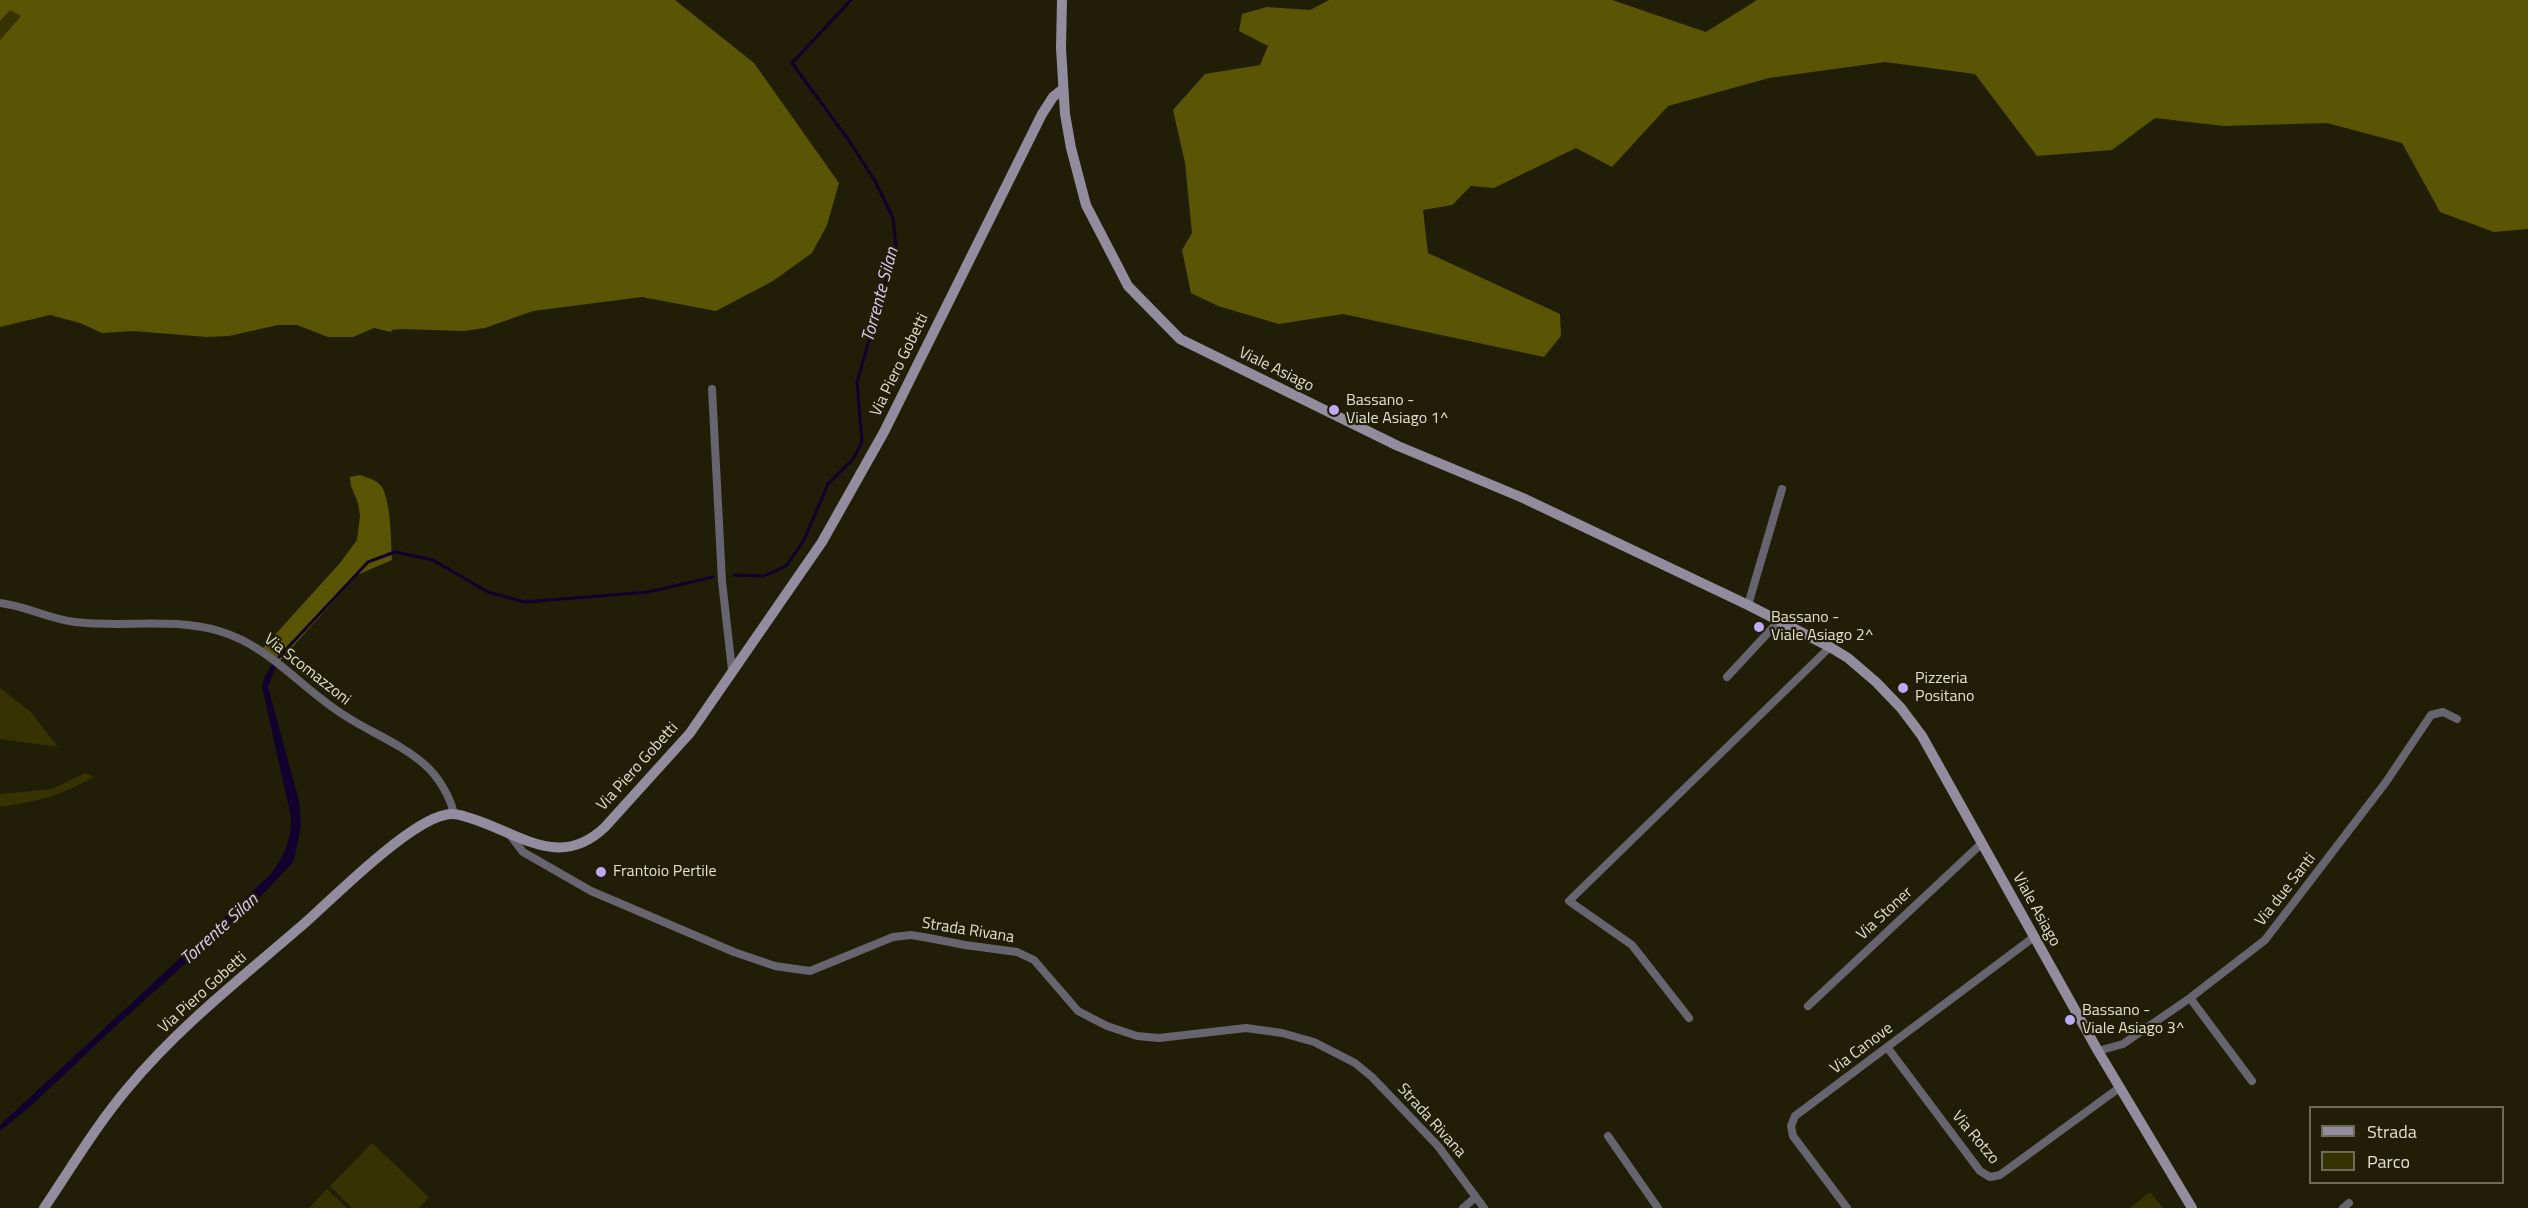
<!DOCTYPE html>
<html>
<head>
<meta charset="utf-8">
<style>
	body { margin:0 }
	#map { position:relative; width:2528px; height:1208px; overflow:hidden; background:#201e06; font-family:"Titillium Web",sans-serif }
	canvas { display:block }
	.legend { position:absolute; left:2309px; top:1106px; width:195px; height:78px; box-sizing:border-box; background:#201e06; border:2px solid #6d6b57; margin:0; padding:8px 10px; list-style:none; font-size:18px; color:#e0dfd1 }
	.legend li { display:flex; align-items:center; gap:12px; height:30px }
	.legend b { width:30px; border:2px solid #6d6b57 }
</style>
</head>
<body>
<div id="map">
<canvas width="2528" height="1208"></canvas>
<ul class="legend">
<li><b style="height:8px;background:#918d9e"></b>Strada</li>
<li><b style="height:16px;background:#363202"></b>Parco</li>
</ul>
</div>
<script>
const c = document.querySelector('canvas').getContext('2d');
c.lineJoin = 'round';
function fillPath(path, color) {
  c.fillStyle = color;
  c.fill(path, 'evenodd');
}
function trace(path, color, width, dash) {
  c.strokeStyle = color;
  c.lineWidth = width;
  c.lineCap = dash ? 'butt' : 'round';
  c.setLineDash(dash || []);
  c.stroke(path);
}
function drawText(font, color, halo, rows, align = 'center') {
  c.font = font + ' "Titillium Web",sans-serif';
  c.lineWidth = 4.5;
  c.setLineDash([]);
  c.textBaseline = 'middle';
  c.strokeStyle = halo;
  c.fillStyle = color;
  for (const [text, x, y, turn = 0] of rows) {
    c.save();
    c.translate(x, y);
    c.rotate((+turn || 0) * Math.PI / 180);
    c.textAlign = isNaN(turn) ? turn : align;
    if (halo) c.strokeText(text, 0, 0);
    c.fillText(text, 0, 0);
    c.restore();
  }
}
const green = new Path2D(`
	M10 9 21 16 0 40V21Z
	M0 688 31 712 58 747 0 739Z
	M85 773 94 777C61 795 38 802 0 807V794L52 789Z
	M372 1143 429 1197 419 1208H352L330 1186Z
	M327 1189 347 1208H309Z
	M2150 1192 2163 1208H2130Z`);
const forest = new Path2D(`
	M0 0H675L754 63 839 183 827 225 812 253 773 281 716 311 642 297 533 311 485 328 464 331 401 329 392 330 391 332 374 328 353 337H328L297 325H278L229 336 207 337 133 331 102 333 80 323 50 315 0 327V40L21 16 10 10 0 21Z
	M1329 0H1612L1706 32 1757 0H2528V229L2494 232 2440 212 2402 143 2327 123 2224 126 2155 118 2112 150 2037 156 1975 74 1885 62 1769 78 1668 106 1612 167 1576 148 1494 188 1471 186 1452 205 1423 210 1428 253 1560 314 1561 336 1544 357 1343 314 1279 324 1218 306 1191 293 1182 250 1192 233 1185 163 1173 110 1205 74 1260 65 1268 46 1239 31 1242 14 1267 7 1310 10Z
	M360 475C368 478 379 480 383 489 391 506 391 541 392 560L357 575 279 662 263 648 340 563 357 540 360 516 358 503 351 486 350 477Z`);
const water = new Path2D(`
	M273 663 276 666 268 687 299 801 301 826 294 861 264 893 0 1130V1125L271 874C284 856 292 840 291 817L262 686 265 676Z`);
const stream = new Path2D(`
	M734 575 764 576 786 566 804 540 828 484 853 459 862 442 857 382 896 247 893 218 875 181 850 142 792 63 851 0
	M279 657 368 562 395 552 433 560 488 592 525 602 648 592 713 577
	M0 1129 32 1103 103 1036`);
const street = new Path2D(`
	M712 389 722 581 732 670
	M0 603C26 606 49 619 75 622 124 628 172 617 219 631 271 646 302 690 347 717 372 733 401 744 424 764 438 776 450 796 454 814
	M1748 605 1782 489
	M1727 677 1779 621
	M510 835 523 852 591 891 734 952 775 966 810 971 893 937 911 935 929 938 965 945 1017 952 1034 960 1078 1011 1107 1026 1137 1036 1159 1038 1246 1028 1282 1033 1314 1042 1355 1063 1372 1077 1438 1146 1484 1208
	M2190 998 2252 1081
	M1808 1006 1982 843
	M1689 1018 1632 945 1569 901 1830 647
	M1887 1047 1980 1171 1990 1177 2000 1175 2119 1088
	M2098 1051 2123 1044 2190 998 2265 940 2386 782 2431 715 2443 712 2457 719
	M1608 1136 1658 1208
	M1463 1208 1476 1197
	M1847 1208 1793 1136 1791 1126 1795 1116 2034 937
	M2343 1208 2349 1203`);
const secondary = new Path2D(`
	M1062 0 1061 48 1065 114 1071 148 1086 205 1128 286 1180 339 1398 446 1523 498 1748 605 1830 647 1848 658 1876 682 1901 708 1922 736 2098 1051 2192 1208
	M44 1208C71 1168 96 1126 127 1089 179 1026 245 975 306 922 336 895 409 822 445 815 455 812 466 817 476 820 523 836 561 869 605 827L690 733 822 542 884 432 1042 114 1053 97 1063 89`);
const markers = [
	[1334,410,6,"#bda9f5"],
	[1759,627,6,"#bda9f5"],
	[1903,688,6,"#bda9f5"],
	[601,872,6,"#bda9f5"],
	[2070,1020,6,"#bda9f5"]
];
const streetNames = [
	["Via Piero Gobetti",900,365,-64],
	["Viale Asiago",1276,370,26],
	["Via Scomazzoni",307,670,38],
	["Via Piero Gobetti",638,767,-48],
	["Via due Santi",2286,890,-52],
	["Viale Asiago",2036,910,61],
	["Via Stoner",1885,914,-43],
	["Strada Rivana",968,931,9],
	["Via Piero Gobetti",203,993,-42],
	["Via Canove",1862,1049,-37],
	["Strada Rivana",1431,1121,48],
	["Via Rotzo",1975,1138,50]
];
const poiNames = [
	["Bassano -",1346,401],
	["Viale Asiago 1^",1346,419],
	["Bassano -",1771,618],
	["Viale Asiago 2^",1771,636],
	["Pizzeria",1915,679],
	["Positano",1915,697],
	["Frantoio Pertile",613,872],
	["Bassano -",2082,1011],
	["Viale Asiago 3^",2082,1029]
];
const waterNames = [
	["Torrente Silan",881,295,-75],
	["Torrente Silan",220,930,-42]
];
fillPath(green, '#363202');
fillPath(forest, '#5a5405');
fillPath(water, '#12002e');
trace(stream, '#12002e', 3);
trace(street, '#66646f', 8);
trace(secondary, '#918d9e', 10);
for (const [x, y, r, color] of markers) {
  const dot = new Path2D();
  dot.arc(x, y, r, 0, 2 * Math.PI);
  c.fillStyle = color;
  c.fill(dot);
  trace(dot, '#201e06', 2);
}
drawText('16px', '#e0dfd1', '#201e06', streetNames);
drawText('16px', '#e0dfd1', '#201e06', poiNames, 'left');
drawText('italic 18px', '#d7cdf7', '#201e06', waterNames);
</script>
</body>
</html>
